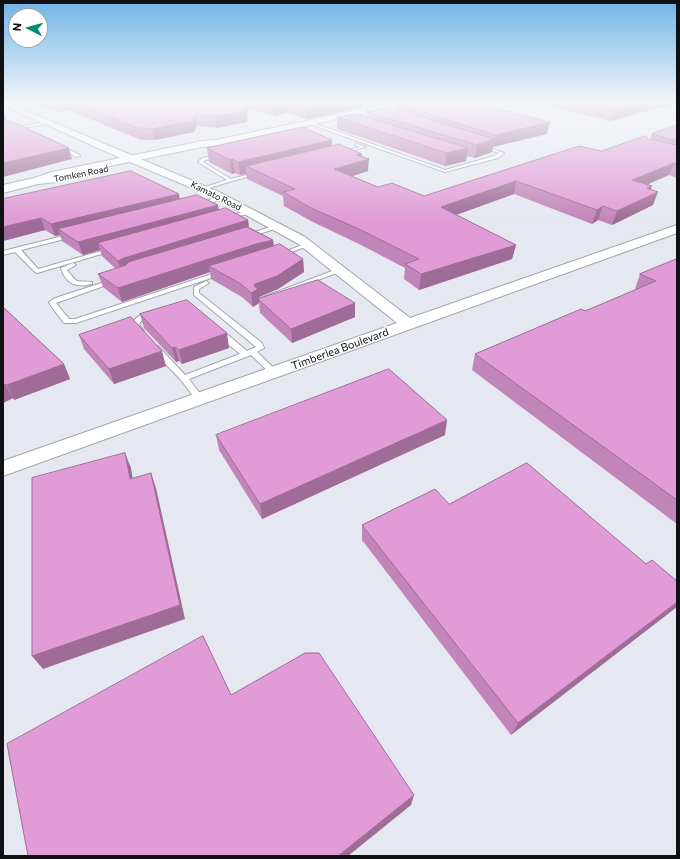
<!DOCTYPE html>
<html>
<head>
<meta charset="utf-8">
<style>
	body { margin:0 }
	#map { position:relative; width:680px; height:859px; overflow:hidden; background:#e5e8f0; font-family:Commissioner,sans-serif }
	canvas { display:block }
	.frame { position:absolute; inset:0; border:4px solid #101114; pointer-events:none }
	.north { position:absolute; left:8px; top:8px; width:40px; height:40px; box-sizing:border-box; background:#fff; border:1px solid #9fa0a1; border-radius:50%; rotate:276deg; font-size:11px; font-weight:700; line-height:16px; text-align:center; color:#101114 }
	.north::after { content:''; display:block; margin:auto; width:14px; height:18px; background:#028b71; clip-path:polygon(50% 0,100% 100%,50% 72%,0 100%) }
</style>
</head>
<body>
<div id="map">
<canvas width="680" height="859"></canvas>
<div class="frame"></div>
<div class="north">N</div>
</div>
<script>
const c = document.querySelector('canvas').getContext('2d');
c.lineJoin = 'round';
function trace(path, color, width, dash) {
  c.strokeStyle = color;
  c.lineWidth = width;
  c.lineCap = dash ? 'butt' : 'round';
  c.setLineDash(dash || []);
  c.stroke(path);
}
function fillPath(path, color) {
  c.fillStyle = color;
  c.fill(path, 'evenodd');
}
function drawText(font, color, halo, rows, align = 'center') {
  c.font = font + ' Commissioner,sans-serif';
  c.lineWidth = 3;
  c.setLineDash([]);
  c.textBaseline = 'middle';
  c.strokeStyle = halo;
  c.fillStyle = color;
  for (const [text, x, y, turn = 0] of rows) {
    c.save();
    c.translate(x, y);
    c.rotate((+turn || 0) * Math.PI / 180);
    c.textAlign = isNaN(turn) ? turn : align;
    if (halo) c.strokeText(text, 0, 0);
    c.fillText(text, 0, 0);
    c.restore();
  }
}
const service = new Path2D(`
	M51 121 50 123 3 132V130Z
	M308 121 445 170 494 156 499 153 481 147V145L504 153 498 158 445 172 307 123Z
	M355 143 366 147 341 153 339 152 360 147 355 145Z
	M61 146 80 155V156L76 157 60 148Z
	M220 155 222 157 205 160 203 162 231 179 258 172 260 173 202 190V188L227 180 198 162 202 158Z
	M222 196 224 197V199L198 206 195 204Z
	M248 210 250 211V213L227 220 224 218Z
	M276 225 279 227 278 228 246 238 243 236Z
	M71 234 74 236 73 237 21 250 38 269 112 248 115 250 37 273 35 272 15 252 3 255V251Z
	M305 244 310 245 281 256 276 255Z
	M73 263 76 265 67 270C80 286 75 280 92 282V284C78 288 65 284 61 268Z
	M340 268 342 269V271L263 300 261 301 258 299Z
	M221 271 224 273 223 274 76 323H64L51 306 49 302 55 298 111 280H115V282L56 303 69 319H75Z
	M206 281 209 283 199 289V293L262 343 264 348 257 352 278 372 277 374H271L251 355 189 379 204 399 200 402 197 401 181 380 152 350V346H158L185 375 240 354 216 334V330H222L247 351 256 347 194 295V287Z
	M152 311 154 312V314C148 317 141 318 139 325L144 331 140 333H137L131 325C135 316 143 314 152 311Z`);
const minor = new Path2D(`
	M3 101 219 192 305 237 410 318 677 225V233L3 476V461L397 323 297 243 211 196 118 157 3 105Z`);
const secondary = new Path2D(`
	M400 101H413L409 103 216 146 202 147 57 177 59 180 57 182 38 184 3 193V185L34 178 52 172 202 141 216 140Z`);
const wall = new Path2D(`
	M28 100H362L361 108 306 119 287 113 274 116 248 108 247 122 217 128 197 126 194 132 155 140H141L68 110 58 112Z
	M427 100H475L474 103 547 134 493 147 492 152 475 158 467 156 466 161 445 166 337 129V117H367V112L397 110V104Z
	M524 100H677V103L610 121Z
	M677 125V178L669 175 648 184 652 186 650 189 653 205 612 225 598 220 592 224 514 194 456 215 516 245 512 259 419 290 404 279 405 268 361 245 311 221 284 206 283 196 247 179 246 174 240 175 235 173 232 174 209 162 207 148 332 140V145L362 154V156L368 171 352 176 378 187 424 196 601 151 648 139 650 140 652 134Z
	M3 199H180L219 210 248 220 249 227 273 240 274 246 303 259 304 272 278 289 259 297V299L355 303V317L292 343 260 313 259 303 253 307 242 297 211 279 210 272 122 302 103 287 98 274 116 269 102 256 100 250 83 255 62 241 60 235 55 236 45 230 3 241Z
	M677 259V524L472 370 475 354 585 311 636 290 635 289 640 274Z
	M3 307 64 364 70 379 14 400 13 398 3 403Z
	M140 314 229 348 182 364 179 361 176 362 144 328Z
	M79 335 166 366 114 384 84 349Z
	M216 435H445L262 519 219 450Z
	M449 504 646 564 511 735 362 540V525Z`);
const shadedWall = new Path2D(`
	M61 100H65L68 110 58 112 55 102Z
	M247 100 248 108 247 122 217 128 215 116Z
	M345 100H362L361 108 306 119 305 108Z
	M648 100H677V103L610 121 614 110Z
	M287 103V113L274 116 273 105Z
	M196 114 197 126 194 132 155 140 152 129Z
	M5 115 9 126 3 129V116Z
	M550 122 547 134 493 147 496 135Z
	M494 139 492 152 475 158 477 145Z
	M332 140V152L246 166V174L240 175 238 162Z
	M69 148 72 159 3 177V163Z
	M468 148 466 161 445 166 446 153Z
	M362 154V161L369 159 368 171 334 182V169L357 155Z
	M233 159 235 173 232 174 230 160Z
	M674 163 669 175 628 193 632 180Z
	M516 181 514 194 439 221 441 207Z
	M652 186 648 197 658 192 653 205 612 225 617 211 647 188Z
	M179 194 181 206 58 229 60 235 55 236 51 224Z
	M218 205 220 217 98 243 100 250 83 255 78 242Z
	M603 206 598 220 592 224 597 210Z
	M41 218 45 230 3 241V227Z
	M248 220 249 232 122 274 118 261 124 258Z
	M273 240 274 252 209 266 210 272 122 302 118 288 256 244Z
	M516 245 512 259 419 290 421 274Z
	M303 259 304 272 278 289 259 297V303L253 307 251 293 255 284Z
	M355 303V317L292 343 291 329Z
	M227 333 229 348 182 364 179 350Z
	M175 347 179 361 176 362 172 348Z
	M162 351 166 366 114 384 109 369Z
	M64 364 70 379 14 400 7 385Z
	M5 384 13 398 3 403V385Z
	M447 420 445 435 262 519 260 504Z
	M125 453 131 468 135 494 130 479Z
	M151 473 156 488 185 619 43 669 32 656Z
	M677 602V607L511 735 518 723Z
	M414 795 411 805 348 856H338Z`);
const building = new Path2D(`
	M52 100H61L55 102Z
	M67 100H247L246 111 215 116 196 114 192 121 152 129 138 128Z
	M256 100H345L305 108 287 103 273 105Z
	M417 100H474L473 103 550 122 496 135 397 104Z
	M574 100H648L614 110Z
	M389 107 494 139 477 145 367 112Z
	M356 114 468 148 446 153 337 117Z
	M11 121 69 148 3 163V122Z
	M677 125V141L652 134Z
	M303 127 332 140 238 162 233 159 230 160 207 148Z
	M646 136 648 139 677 145V164L674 163 632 180 652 186 647 188 658 192 617 211 603 206 597 210 516 181 441 207 516 245 421 274 405 264 419 259 361 230 311 208 283 192 295 189 246 166 339 144 362 154 357 155 369 159 334 169 378 187 392 183 424 196 579 146 601 151Z
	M131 171 179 194 51 224 41 218 3 227V199Z
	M197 195 218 205 78 242 58 229Z
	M226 208 248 220 124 258 118 261 98 243Z
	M247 227 273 240 256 244 118 288 98 274 126 265 129 262Z
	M280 244 303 259 277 276 255 284 254 286 258 289 251 293 241 284 209 266Z
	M677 259V500L475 354 581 309 585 311 656 281 640 274Z
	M318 280 355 303 291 329 258 299Z
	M187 300 227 333 179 350 175 347 172 348 140 314Z
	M3 307 64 364 7 385 5 384 3 385Z
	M131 317 162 351 109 369 79 335Z
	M389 369 447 420 260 504 216 435Z
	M125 453 130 479 151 473 180 605 32 656V478Z
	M527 463 646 564 652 560 677 581V602L518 723 362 525 435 489 449 504Z
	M203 636 231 695 305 653H319L414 795 338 856H28L7 744Z`);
const farStreetnames = [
	["Tomken Road",81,174,-11],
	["Kamato Road",216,196,26]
];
const streetNames = [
	["Timberlea Boulevard",340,349,-20]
];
trace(service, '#a2a5ad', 2);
trace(minor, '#a2a5ad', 2);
trace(secondary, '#a2a5ad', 2);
fillPath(service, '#fff');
fillPath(minor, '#fff');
fillPath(secondary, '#fff');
fillPath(wall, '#c285b9');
fillPath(shadedWall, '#9e6c96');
fillPath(building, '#e19bd7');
trace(building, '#9e6c96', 1);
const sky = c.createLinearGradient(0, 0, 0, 221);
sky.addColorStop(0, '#71b4e8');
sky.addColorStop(0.46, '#f3f5f8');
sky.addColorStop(1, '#f3f5f800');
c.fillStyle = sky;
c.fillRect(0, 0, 680, 221);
drawText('9px', '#101114', '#fff', farStreetnames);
drawText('11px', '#101114', '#fff', streetNames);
</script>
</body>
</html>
